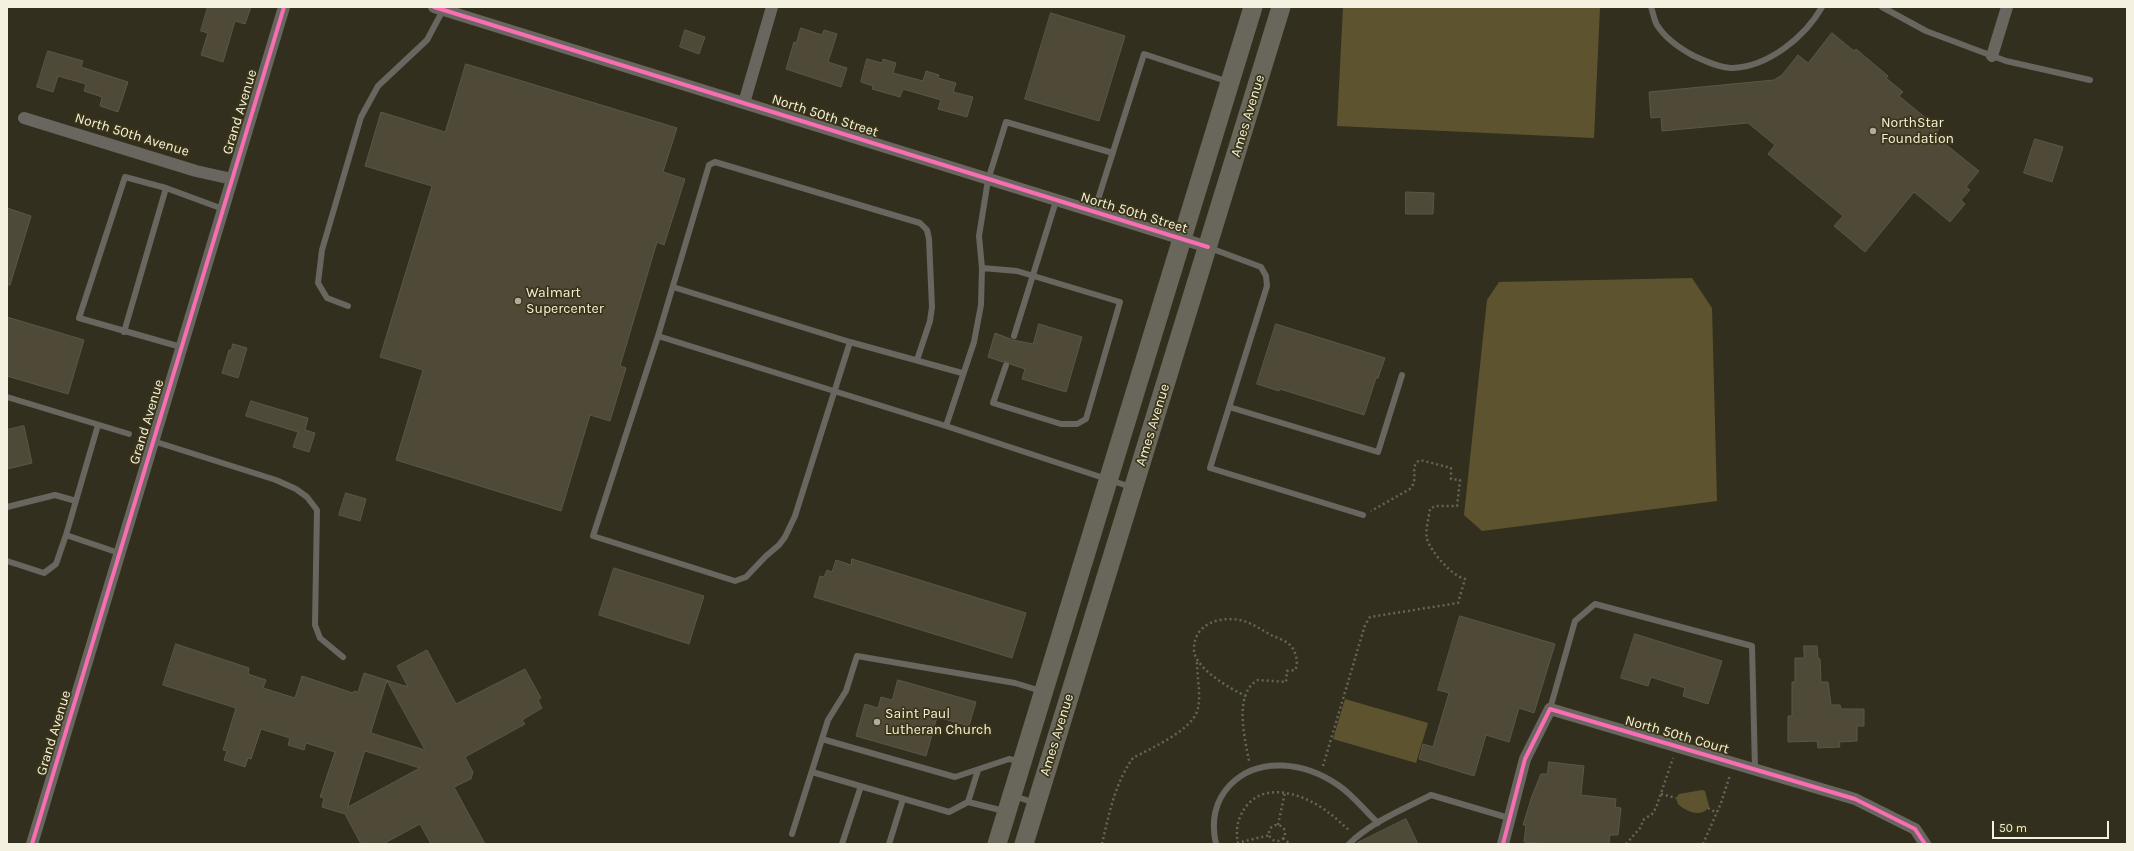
<!DOCTYPE html>
<html>
<head>
<meta charset="utf-8">
<style>
	body { margin:0 }
	#map { position:relative; width:2134px; height:851px; overflow:hidden; background:#332f1f; font-family:Karla,sans-serif }
	canvas { display:block }
	.frame { position:absolute; inset:0; border:8px solid #f4f1e0; pointer-events:none }
	.scale { position:absolute; left:1992px; top:821px; width:117px; height:18px; box-sizing:border-box; border:2px solid #f4f1e0; border-top:0; padding-left:5px; font-size:12px; line-height:14px; white-space:nowrap; color:#f4f1e0; -webkit-text-stroke:3px #3b3517; paint-order:stroke }
</style>
</head>
<body>
<div id="map">
<canvas width="2134" height="851"></canvas>
<div class="frame"></div>
<div class="scale">50 m</div>
</div>
<script>
const c = document.querySelector('canvas').getContext('2d');
c.lineJoin = 'round';
function fillPath(path, color) {
  c.fillStyle = color;
  c.fill(path, 'evenodd');
}
function trace(path, color, width, dash) {
  c.strokeStyle = color;
  c.lineWidth = width;
  c.lineCap = dash ? 'butt' : 'round';
  c.setLineDash(dash || []);
  c.stroke(path);
}
function drawText(font, color, halo, rows, align = 'center') {
  c.font = font + ' Karla,sans-serif';
  c.lineWidth = 3.5;
  c.setLineDash([]);
  c.textBaseline = 'middle';
  c.strokeStyle = halo;
  c.fillStyle = color;
  for (const [text, x, y, turn = 0] of rows) {
    c.save();
    c.translate(x, y);
    c.rotate((+turn || 0) * Math.PI / 180);
    c.textAlign = isNaN(turn) ? turn : align;
    if (halo) c.strokeText(text, 0, 0);
    c.fillText(text, 0, 0);
    c.restore();
  }
}
const green = new Path2D(`
	M1343 7H1600L1594 138 1337 126Z
	M1692 278 1712 308 1717 501 1482 531 1464 515 1487 300 1499 282Z
	M1345 699 1428 723 1416 763 1333 739Z
	M1702 790 1705 791 1709 806C1703 819 1685 811 1678 804L1676 798 1679 794Z`);
const building = new Path2D(`
	M208 7H251L245 24 235 21 223 62 201 55 208 33 201 31Z
	M1051 13 1125 36 1099 121 1025 99Z
	M801 28 822 35 824 30 837 34 828 62 847 68 841 87 786 69 794 42 796 43Z
	M685 30 705 37 699 54 680 47Z
	M1832 33 1854 51 1856 49 1888 76 1886 78 1903 92 1899 96 1939 129 1934 135 1979 171 1966 187 1970 190 1961 200 1965 204 1950 222 1914 192 1865 252 1834 226 1843 216 1768 154 1775 145 1748 123 1662 131 1661 117 1651 118 1649 92 1774 80 1782 75 1798 55 1808 63Z
	M48 51 83 61 81 67 128 82 118 112 100 106 102 97 84 91 86 84 58 76 53 92 37 87Z
	M867 59 882 63 883 59 896 63 893 73 923 81 926 71 939 75 938 78 956 83 953 92 973 97 967 117 938 109 941 100 903 89 900 97 872 89 873 86 861 82Z
	M466 64 677 128 663 172 685 179 664 245 657 242 620 366 626 368 610 421 590 415 561 511 396 460 423 370 380 357 432 186 365 166 381 112 445 132Z
	M2035 139 2063 147 2052 182 2024 173Z
	M1406 192 1434 193 1433 214H1406Z
	M7 208 31 216 10 285H7Z
	M7 317 84 340 68 394 7 376Z
	M1039 324 1082 337 1066 392 1022 379 1025 369 1010 364 1007 361 1003 362 988 357 995 333 1013 340 1033 344Z
	M1276 324 1385 358 1378 378H1376L1364 415 1280 389 1279 391 1257 384Z
	M233 344 247 348 238 378 222 373 229 350H231Z
	M251 401 308 418 305 430 315 433 309 452 293 447 298 432 246 416Z
	M24 426 32 463 7 469V430Z
	M346 493 366 499 360 521 339 515Z
	M852 559 1026 613 1012 658 814 597 820 576 824 577 827 570 832 572 836 560 851 565Z
	M614 568 704 596 689 644 599 615Z
	M1460 616 1555 644 1534 713 1519 708 1509 742 1486 735 1474 776 1419 759 1423 744 1433 747 1449 693 1438 690Z
	M1635 634 1722 661 1708 704 1683 696 1685 688 1651 677 1648 686 1621 678Z
	M176 644 249 668 248 674 266 680 263 688 295 698 302 676 353 693 354 691 358 692 364 673 408 687 397 666 427 650 456 704 525 669 541 698 538 700 542 708 522 720 525 724 465 757 473 772 471 779 454 787 485 844H431L420 824 383 844H361L345 814 322 807 324 798 320 797 335 752 306 743 304 750 288 745 290 738 261 729 251 759 248 758 245 767 224 760 227 751 223 750 236 708 163 685ZM387 681 425 750 371 733ZM365 751 420 768 348 807Z
	M1804 646H1817L1818 658 1820 659 1821 682H1828L1831 705H1840L1841 709H1864V726H1857V741L1839 742 1840 747 1818 748 1817 741 1788 742V716H1792V682H1795V658H1804Z
	M898 680 976 702 969 726 937 717 926 756 856 736 865 704 878 708 881 697 892 700Z
	M1549 762 1584 766 1581 795 1616 799 1615 807 1621 808 1618 835H1610L1609 844H1547L1524 842 1526 825H1523L1532 796 1541 774H1547Z
	M1406 819 1418 844H1356L1357 843Z`);
const path = new Path2D(`
	M1246 696C1230 689 1193 667 1194 649 1194 623 1221 615 1244 621 1253 624 1262 630 1271 635 1277 638 1285 640 1290 645 1296 651 1299 663 1295 670L1287 671 1286 682 1258 680C1233 693 1245 739 1249 761
	M1323 766 1365 625 1370 617 1458 603 1465 579C1452 576 1431 552 1427 539 1425 531 1429 517 1430 509L1435 506H1457L1460 480 1451 479V468L1420 460C1408 467 1420 478 1410 489L1371 511
	M1661 794 1676 798
	M1708 808 1717 813
	M1278 825 1285 792
	M1269 833a8 8 0 1 1 16 0a8 8 0 1 1-16 0Z
	M1283 838 1290 844
	M1237 843 1270 835
	M1102 844C1109 814 1115 783 1133 758 1151 748 1194 730 1198 708 1201 694 1197 677 1197 662
	M1238 844C1235 829 1238 816 1248 804 1269 781 1308 796 1329 813 1336 818 1343 825 1350 831
	M1626 844 1641 827 1643 820 1652 814 1656 808 1673 758
	M1703 844 1721 803 1730 775`);
const lane = new Path2D(`
	M1651 7C1653 12 1654 20 1657 25 1665 38 1681 49 1694 56 1705 61 1719 68 1732 68 1768 67 1805 37 1822 7
	M1882 7 1926 31 2006 61 2090 80
	M1094 212 1144 54 1229 82
	M1210 248 1261 267 1266 276 1267 286 1210 468 1363 515
	M982 268 1017 271 1120 302 1086 419 1077 424H1061L993 403 1006 365
	M673 287 850 342 962 373
	M348 306 327 298 318 283 322 250 361 117 378 86 427 40 443 10
	M124 332 166 188
	M658 336 946 426 1131 487
	M1014 336 1056 201
	M850 342 795 516 785 537 779 545 766 556 746 577 735 581 593 536 658 336 709 165 715 162 920 223 927 230 929 239 932 307 930 321 917 360
	M181 347 79 318 125 177 166 188 223 209
	M7 397 129 434
	M1229 407 1378 452 1402 375
	M98 425 66 535 119 553
	M946 426 974 342 981 305 982 268 979 236 988 180 1006 122 1113 153
	M153 441 276 480 296 489 307 497 317 510 315 625 320 638 343 657
	M7 507 55 495 76 501
	M7 561 44 573 56 564 66 535
	M1550 709 1575 621 1595 604 1752 646 1755 769
	M822 739 955 777 1009 759 1019 761
	M812 772 949 812 968 802 1004 811
	M1014 796 1035 803
	M968 802 978 770
	M792 834 828 720 846 691 857 656 1015 683 1041 691
	M842 844 861 786
	M889 844 903 799
	M1216 844C1211 822 1214 802 1230 785 1259 755 1306 763 1338 785 1353 795 1365 811 1378 823
	M1349 844C1371 822 1404 809 1431 795L1509 818`);
const street = new Path2D(`
	M434 7 1208 247
	M1992 56 2007 7
	M744 103 772 7
	M24 118 196 171 232 179
	M32 844 284 7
	M1503 844 1525 759 1550 709 1855 799 1915 829 1925 844`);
const primary = new Path2D(`
	M997 844C1081 564 1168 286 1253 7
	M1024 844 1281 7`);
const cycleway = new Path2D(`
	M434 7 1208 247
	M32 844 284 7
	M1503 844 1525 759 1550 709 1855 799 1915 829 1925 844`);
const markers = [
	[1873,131,4,"#b0ad9c"],
	[518,301,4,"#b0ad9c"],
	[877,722,4,"#b0ad9c"]
];
const streetNames = [
	["Grand Avenue",240,112,-73],
	["North 50th Street",825,116,18],
	["Ames Avenue",1248,116,-73],
	["North 50th Avenue",132,135,17],
	["North 50th Street",1134,213,17],
	["Grand Avenue",147,422,-73],
	["Ames Avenue",1153,425,-73],
	["Grand Avenue",54,733,-73],
	["Ames Avenue",1057,735,-73],
	["North 50th Court",1677,735,16]
];
const poiNames = [
	["NorthStar",1881,123],
	["Foundation",1881,139],
	["Walmart",526,293],
	["Supercenter",526,309],
	["Saint Paul",885,714],
	["Lutheran Church",885,730]
];
fillPath(green, '#5d542f');
fillPath(building, '#4e4a37');
trace(building, '#5a574a', 1);
trace(path, '#66655a', 2.5, [2, 3]);
trace(lane, '#696660', 6);
trace(street, '#696660', 12);
trace(primary, '#69665b', 19);
trace(cycleway, '#f96db3', 4);
for (const [x, y, r, color] of markers) {
  const dot = new Path2D();
  dot.arc(x, y, r, 0, 2 * Math.PI);
  c.fillStyle = color;
  c.fill(dot);
  trace(dot, '#3b3517', 1.5);
}
drawText('14px', '#f4f1e0', '#3b3517', streetNames);
drawText('14px', '#f4f1e0', '#3b3517', poiNames, 'left');
</script>
</body>
</html>
